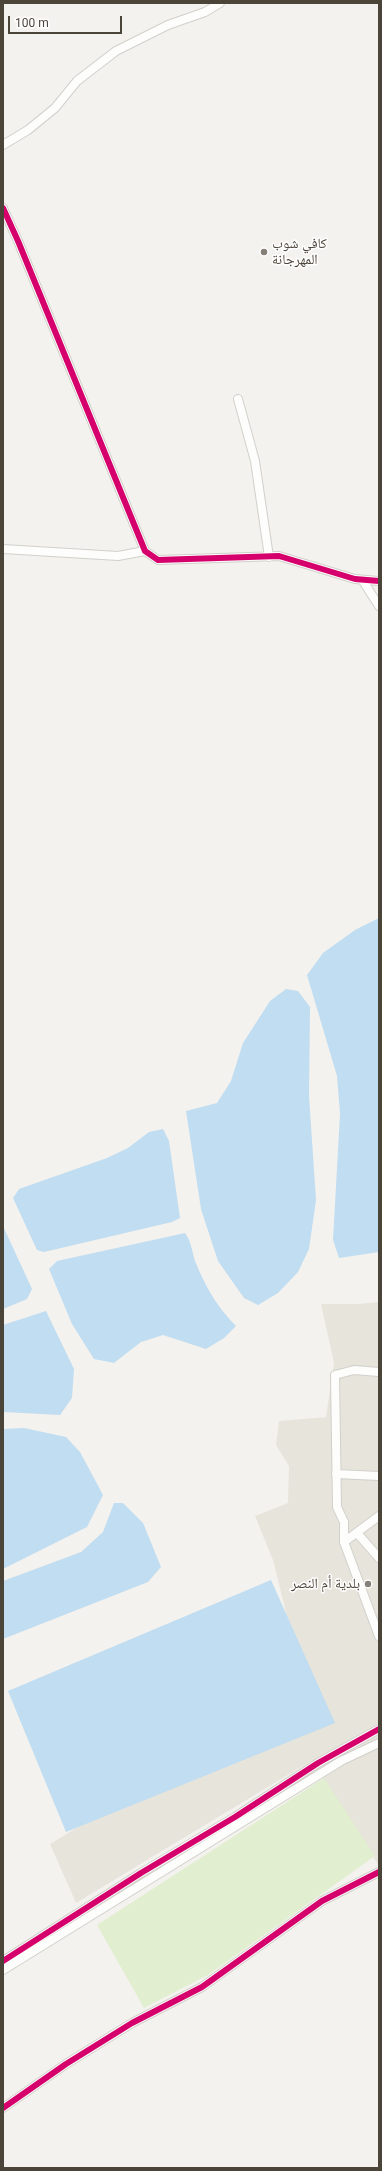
<!DOCTYPE html>
<html>
<head>
<meta charset="utf-8">
<style>
	body { margin:0 }
	#map { position:relative; width:382px; height:2171px; overflow:hidden; background:#f4f2ee; font-family:Roboto,sans-serif }
	canvas { display:block }
	.frame { position:absolute; inset:0; border:4px solid #4b4439; pointer-events:none }
	.scale { position:absolute; left:8px; top:16px; width:114px; height:18px; box-sizing:border-box; border:2px solid #4b4439; border-top:0; padding-left:5px; font-size:12px; line-height:14px; white-space:nowrap; color:#4b4439; -webkit-text-stroke:3px #fff; paint-order:stroke }
</style>
</head>
<body>
<div id="map">
<canvas width="382" height="2171"></canvas>
<div class="frame"></div>
<div class="scale">100 m</div>
</div>
<script>
const c = document.querySelector('canvas').getContext('2d');
c.lineJoin = 'round';
function fillPath(path, color) {
  c.fillStyle = color;
  c.fill(path, 'evenodd');
}
function trace(path, color, width, dash) {
  c.strokeStyle = color;
  c.lineWidth = width;
  c.lineCap = dash ? 'butt' : 'round';
  c.setLineDash(dash || []);
  c.stroke(path);
}
function drawText(font, color, halo, rows, align = 'center') {
  c.font = font + ' Roboto,"Noto Naskh Arabic",sans-serif';
  c.lineWidth = 3;
  c.setLineDash([]);
  c.textBaseline = 'middle';
  c.strokeStyle = halo;
  c.fillStyle = color;
  for (const [text, x, y, turn = 0] of rows) {
    c.save();
    c.translate(x, y);
    c.rotate((+turn || 0) * Math.PI / 180);
    c.textAlign = isNaN(turn) ? turn : align;
    if (halo) c.strokeText(text, 0, 0);
    c.fillText(text, 0, 0);
    c.restore();
  }
}
const residential = new Path2D(`
	M379 1302V1866L311 1761 76 1903 50 1844 305 1689 273 1560 255 1516 288 1503 289 1466 276 1445 279 1421 326 1417 334 1363 321 1304H359Z`);
const green = new Path2D(`
	M324 1778 375 1856 208 1975 144 2008 97 1925Z`);
const water = new Path2D(`
	M379 918V1252L339 1258 333 1240 340 1114 337 1076 307 975 323 953 355 930Z
	M286 989 298 991 310 1007 309 1096 316 1200 309 1249 298 1272 278 1293 258 1305 244 1298 218 1261 201 1209 186 1111 217 1103 231 1081 243 1043 270 1001Z
	M163 1129 169 1141 180 1218 172 1222 44 1252 37 1250 13 1198 19 1189 107 1158 128 1148 149 1132Z
	M3 1226 32 1289 27 1299 3 1309Z
	M185 1233C191 1241 192 1251 195 1261 205 1286 217 1307 236 1326L224 1338 206 1349 163 1335 141 1342 114 1363 94 1359 72 1324 49 1269 57 1261Z
	M46 1311 74 1369 72 1398 60 1415 3 1412V1325Z
	M24 1428 66 1437 80 1452 103 1495 87 1527 3 1569V1429Z
	M114 1503H123L143 1523 161 1567 148 1582 3 1639V1581L81 1552 103 1532Z
	M271 1580 335 1723 66 1832 8 1691Z`);
const minor = new Path2D(`
	M3 145 28 130 55 108 77 81 116 51 168 25 205 12 220 3
	M3 208 18 241 145 551 158 560 279 556 355 579 379 581
	M238 399 255 461 269 557
	M3 549 118 556 145 551
	M363 581 379 606
	M379 1372 354 1370 335 1375 337 1507 344 1522V1542L379 1636
	M336 1474 379 1476
	M357 1533 379 1558
	M344 1542 379 1516
	M3 1961 141 1873 235 1817 318 1763 379 1729
	M3 1970 341 1761 379 1743
	M3 2108 66 2064 132 2023 202 1987 322 1901 379 1872`);
const cycleway = new Path2D(`
	M3 208 18 241 145 551 158 560 279 556 355 579 379 581
	M3 1961 141 1873 235 1817 318 1763 379 1729
	M3 2108 66 2064 132 2023 202 1987 322 1901 379 1872`);
const markers = [
	[264,252,4,"#868178"],
	[368,1584,4,"#868178"]
];
const poiNames = [
	["كافي شوب",272,244],
	["المهرجانة",272,260],
	["بلدية أم النصر",360,1584,"right"]
];
fillPath(residential, '#e7e4dc');
fillPath(green, '#e1eecf');
fillPath(water, '#c0ddf1');
trace(minor, '#d2d0cb', 10);
trace(minor, '#fdfdfc', 8);
trace(cycleway, '#d6006c', 6);
for (const [x, y, r, color] of markers) {
  const dot = new Path2D();
  dot.arc(x, y, r, 0, 2 * Math.PI);
  c.fillStyle = color;
  c.fill(dot);
  trace(dot, '#fff', 1.5);
}
drawText('14px', '#4b4439', '#fff', poiNames, 'left');
</script>
</body>
</html>
